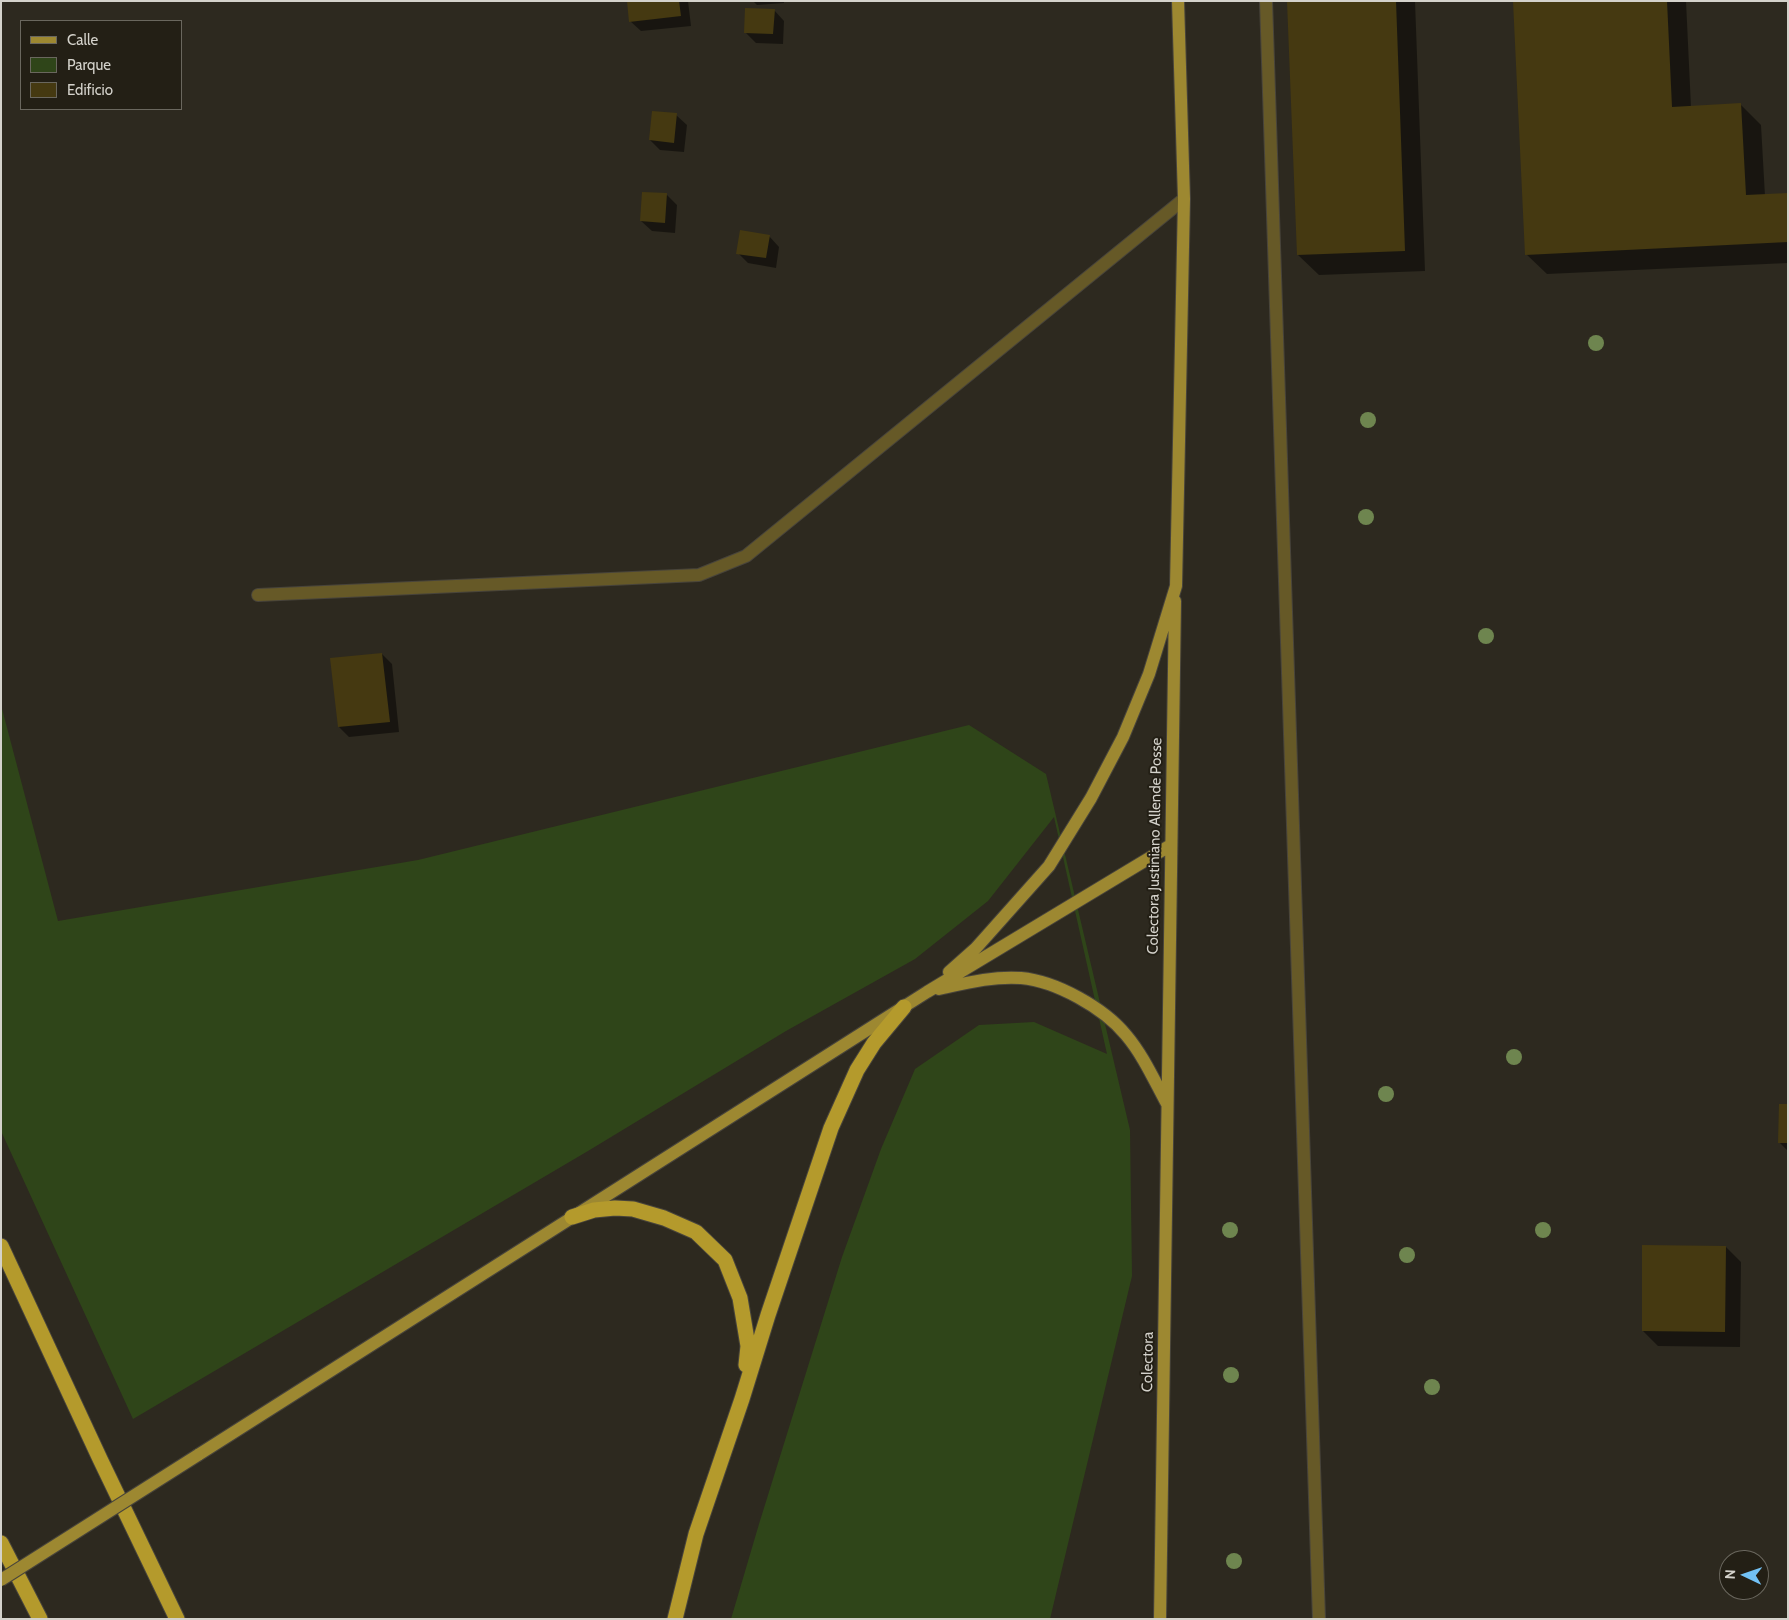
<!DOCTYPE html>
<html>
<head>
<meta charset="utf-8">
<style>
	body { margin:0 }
	#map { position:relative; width:1789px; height:1620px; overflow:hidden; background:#2d291f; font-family:Cabin,sans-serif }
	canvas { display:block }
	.frame { position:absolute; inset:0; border:2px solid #d4d2cb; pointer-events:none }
	.legend { position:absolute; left:20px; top:20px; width:162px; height:90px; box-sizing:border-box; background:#231f15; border:1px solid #6a675e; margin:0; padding:6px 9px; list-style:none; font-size:15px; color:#d4d2cb }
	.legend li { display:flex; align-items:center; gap:10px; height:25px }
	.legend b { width:25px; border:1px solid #6a675e }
	.north { position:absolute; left:1719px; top:1550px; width:50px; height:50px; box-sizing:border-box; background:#231f15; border:1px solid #6a675e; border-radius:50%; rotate:273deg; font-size:14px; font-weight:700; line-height:20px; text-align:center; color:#d4d2cb }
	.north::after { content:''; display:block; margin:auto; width:18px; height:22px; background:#72c1f5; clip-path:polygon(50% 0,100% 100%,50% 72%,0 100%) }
</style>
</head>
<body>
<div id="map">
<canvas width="1789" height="1620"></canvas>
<div class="frame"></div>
<ul class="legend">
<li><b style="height:6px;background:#9d8831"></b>Calle</li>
<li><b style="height:14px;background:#2f4519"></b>Parque</li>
<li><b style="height:14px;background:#453911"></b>Edificio</li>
</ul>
<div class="north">N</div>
</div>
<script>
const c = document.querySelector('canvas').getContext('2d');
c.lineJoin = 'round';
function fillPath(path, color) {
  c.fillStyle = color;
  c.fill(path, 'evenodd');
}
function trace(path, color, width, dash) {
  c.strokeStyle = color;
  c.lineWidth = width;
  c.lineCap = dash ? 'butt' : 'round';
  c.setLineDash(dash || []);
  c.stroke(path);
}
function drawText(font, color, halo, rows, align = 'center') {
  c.font = font + ' Cabin,sans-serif';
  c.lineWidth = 4;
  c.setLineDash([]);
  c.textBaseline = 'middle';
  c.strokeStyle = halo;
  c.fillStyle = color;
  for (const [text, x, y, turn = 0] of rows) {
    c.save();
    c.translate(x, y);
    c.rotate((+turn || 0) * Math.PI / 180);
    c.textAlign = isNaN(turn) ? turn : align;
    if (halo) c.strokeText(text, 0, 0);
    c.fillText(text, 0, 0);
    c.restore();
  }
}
const green = new Path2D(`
	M1 705 58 921 418 860 969 725 1046 774 1130 1130 1132 1276 1050 1619H731L759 1524 842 1257 881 1149 915 1069 979 1025 1034 1022 1107 1054 1054 817 988 901 915 959 786 1031 588 1151 133 1419 1 1131Z`);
const shadow = new Path2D(`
	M628 1H688L691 26 641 31 630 21Z
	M753 1H784V3L757 5Z
	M1289 1H1415L1425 271 1319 275 1298 255Z
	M1514 1H1686L1691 107 1741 105 1761 125 1765 196 1788 194V263L1547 274 1526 254Z
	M774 10 784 21 783 44 756 43 746 33Z
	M676 115 687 125 684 152 660 150 650 140Z
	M667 195 677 205 675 233 652 231 641 221Z
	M769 236 779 247 776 268 748 263 738 253Z
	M382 654 392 664 399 732 349 737 339 727Z
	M1788 1105V1151L1779 1142Z
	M1726 1247 1741 1262 1740 1347 1658 1346 1643 1331Z`);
const building = new Path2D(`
	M627 1H679L681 16 629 22Z
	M1287 1H1396L1405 251 1297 255Z
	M1513 1H1667L1672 107 1741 103 1746 195 1788 193V242L1525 255Z
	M745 8 775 9 773 34 744 33Z
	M652 111 677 113 674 143 649 140Z
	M642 192 667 193 665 223 640 221Z
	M740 230 770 235 766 258 736 254Z
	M382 653 390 722 338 727 330 658Z
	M1779 1104H1788V1143H1778Z
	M1642 1245 1726 1246 1725 1332 1642 1331Z`);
const minor = new Path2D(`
	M1266 1 1319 1619
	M258 595 699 575 746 556 1184 199`);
const major = new Path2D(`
	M949 972 976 948 1049 866 1091 798 1123 737 1149 674 1176 586 1184 199 1178 1
	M939 989C966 983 993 976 1021 978 1056 981 1104 1008 1126 1035 1143 1055 1154 1080 1167 1104
	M198 1455 927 992 1171 845
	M1160 1619 1175 601`);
const highway = new Path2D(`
	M572 1217 594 1210 615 1208 633 1209 664 1218 696 1232 725 1260 740 1298 748 1346 746 1365
	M1 1246 100 1459 177 1619
	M1 1543 40 1619
	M675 1619 696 1534 742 1399 768 1315 831 1128 857 1070 874 1043 904 1007`);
const majorBridge = new Path2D(`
	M1 1580 198 1455`);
const trees = [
	[1596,343],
	[1368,420],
	[1366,517],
	[1486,636],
	[1514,1057],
	[1386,1094],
	[1230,1230],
	[1543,1230],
	[1407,1255],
	[1231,1375],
	[1432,1387],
	[1234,1561]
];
const streetNames = [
	["Colectora Justiniano Allende Posse",1155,846,-89],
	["Colectora",1148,1362,-89]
];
fillPath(green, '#2f4519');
fillPath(shadow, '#0007');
fillPath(building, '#453911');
trace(minor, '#48443b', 14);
trace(major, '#48443b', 14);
trace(highway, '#48443b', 17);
trace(minor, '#665927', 12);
trace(major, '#9d8831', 12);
trace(highway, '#b49a2c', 15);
trace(majorBridge, '#48443b', 14, []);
trace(majorBridge, '#9d8831', 12);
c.fillStyle = '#6e854f';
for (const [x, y] of trees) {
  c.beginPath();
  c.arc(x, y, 8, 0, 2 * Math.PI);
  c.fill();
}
drawText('15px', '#d4d2cb', '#231f15', streetNames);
</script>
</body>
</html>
